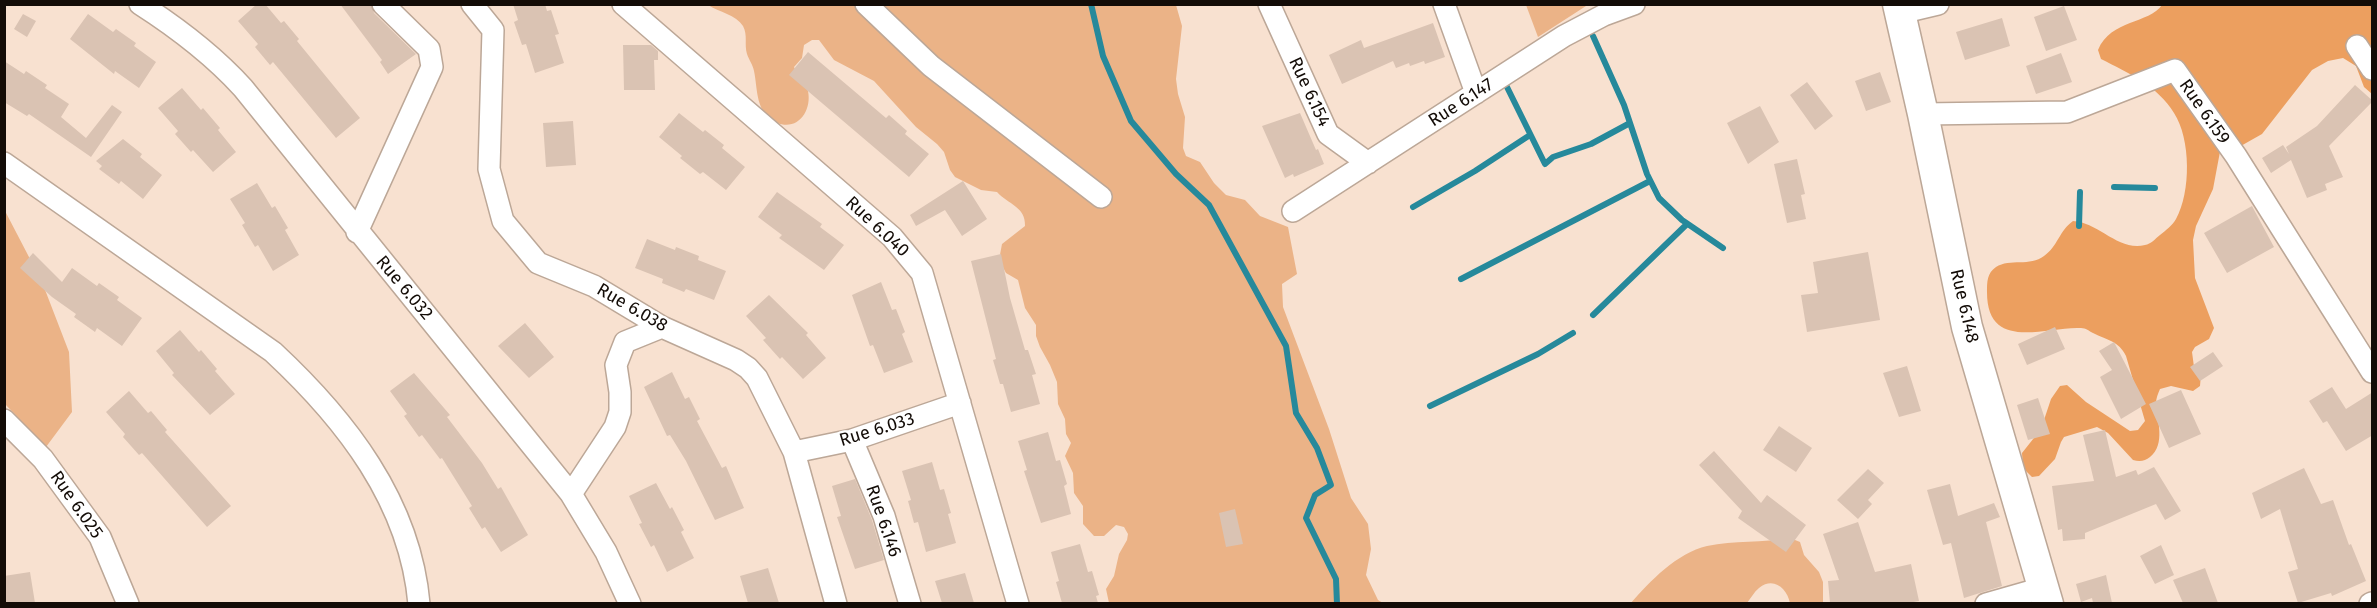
<!DOCTYPE html>
<html>
<head>
<meta charset="utf-8">
<style>
	body { margin:0 }
	#map { position:relative; width:2377px; height:608px; overflow:hidden; background:#f8e1d0; font-family:"Fira Sans",sans-serif }
	canvas { display:block }
	.frame { position:absolute; inset:0; border:6px solid #130c07; pointer-events:none }
</style>
</head>
<body>
<div id="map">
<canvas width="2377" height="608"></canvas>
<div class="frame"></div>
</div>
<script>
const c = document.querySelector('canvas').getContext('2d');
c.lineJoin = 'round';
function fillPath(path, color) {
  c.fillStyle = color;
  c.fill(path, 'evenodd');
}
function trace(path, color, width, dash) {
  c.strokeStyle = color;
  c.lineWidth = width;
  c.lineCap = dash ? 'butt' : 'round';
  c.setLineDash(dash || []);
  c.stroke(path);
}
function drawText(font, color, halo, rows, align = 'center') {
  c.font = font + ' "Fira Sans",sans-serif';
  c.lineWidth = 4.5;
  c.setLineDash([]);
  c.textBaseline = 'middle';
  c.strokeStyle = halo;
  c.fillStyle = color;
  for (const [text, x, y, turn = 0] of rows) {
    c.save();
    c.translate(x, y);
    c.rotate((+turn || 0) * Math.PI / 180);
    c.textAlign = isNaN(turn) ? turn : align;
    if (halo) c.strokeText(text, 0, 0);
    c.fillText(text, 0, 0);
    c.restore();
  }
}
const green = new Path2D(`
	M1585 4 1586 6 1538 37 1526 5Z
	M708 5H1176L1182 26 1176 79 1178 94 1185 117 1183 148 1186 156 1200 162 1214 183 1226 195 1245 200 1260 216 1288 227 1297 274 1282 284 1283 307 1329 429 1351 498 1368 524 1371 549 1366 575 1378 600 1383 603H1109L1106 589 1114 576 1119 554 1127 540 1128 534 1124 527 1116 525 1104 536H1094L1083 524V506L1074 493 1073 473 1065 456 1071 443 1066 434 1065 419 1058 404 1057 382 1050 365 1040 347 1036 336V325L1025 308 1018 280 1006 273 999 260 1002 244 1025 226C1026 207 1008 204 997 192L981 190 955 177 950 170 944 152 937 144 916 127 874 81 834 60 819 40H812L804 45 802 58 794 67C798 76 806 83 808 91 812 111 798 131 777 123 755 113 758 90 754 71 753 65 749 60 747 54 744 45 748 35 743 26 736 15 719 12 708 5Z
	M4 209 42 282 69 352 72 412 46 447 5 404Z
	M1790 538 1800 542 1804 555 1819 572 1823 582V603H1790C1787 589 1774 576 1759 588 1754 592 1751 598 1747 603L1630 604C1650 581 1677 553 1707 546 1734 540 1763 543 1790 538Z`);
const forest = new Path2D(`
	M2162 5H2372V105V94L2364 87 2356 66 2343 58 2328 61 2312 70 2262 134 2239 147 2222 141 2213 189 2196 226 2193 240 2195 278 2214 328 2209 339 2195 347 2192 352 2194 367 2201 374 2200 386 2193 391 2171 386 2160 389C2158 394 2156 398 2156 403 2157 420 2166 444 2150 457 2145 461 2140 462 2133 460L2108 433 2097 427 2064 437 2061 442 2055 459 2039 476 2032 477 2023 468 2022 453 2041 429 2051 399 2060 386 2067 385 2086 402 2130 431 2138 430 2145 421 2126 356C2119 341 2107 340 2093 333 2089 331 2086 328 2081 328 2046 326 1987 353 1987 292 1987 282 1987 273 1996 267 2010 258 2030 267 2044 256 2058 246 2059 231 2073 221 2098 222 2119 252 2145 245 2151 244 2155 239 2160 235 2166 230 2172 226 2176 219 2191 192 2191 139 2174 113 2158 86 2128 73 2101 59L2098 50C2111 19 2149 24 2162 5Z`);
const stream = new Path2D(`
	M1091 4 1103 56 1131 121 1176 174 1209 205 1286 346 1296 413 1317 448 1331 485 1315 495 1306 518 1336 579 1337 604
	M1593 36 1624 105 1647 174 1659 198 1682 220 1723 248
	M1506 85 1545 164 1553 157 1591 144 1630 123
	M2114 187 2155 188
	M1413 207 1475 171 1530 135
	M2079 226 2080 192
	M1461 279 1650 181
	M1593 315 1687 224
	M1430 406 1538 354 1573 333`);
const building = new Path2D(`
	M257 4H265L281 23 284 21 299 39 297 41 360 118 336 138 273 62 270 65 255 47 258 44 238 21Z
	M340 4H371L374 13 416 54 388 74 380 62 382 60Z
	M513 4H545L547 11 551 10 559 34 555 35 564 63 535 73 526 44 522 45 514 22 518 20Z
	M2064 6 2077 40 2046 51 2034 17Z
	M23 14 36 21 27 37 14 29Z
	M88 14 113 32 116 29 136 43 134 46 156 62 139 88 115 71 114 74 70 39Z
	M2002 18 2010 46 1965 60 1956 32Z
	M1433 23 1445 57 1425 64 1424 61 1410 66 1409 63 1396 68 1393 61 1342 84 1329 55 1361 40 1364 48Z
	M623 45H651L658 51V60H654L655 90H624Z
	M808 52 886 118 889 115 907 131 905 134 929 154 909 177 789 75Z
	M2061 53 2072 82 2036 94 2026 66Z
	M4 61 24 74 26 71 47 85 45 88 69 104 61 117 86 138 112 105 122 112 91 157 29 114 27 116 4 102Z
	M1880 72 1891 102 1866 111 1855 81Z
	M1807 82 1833 116 1815 130 1790 95Z
	M2355 85 2373 101 2329 146 2343 177 2325 184 2327 190 2307 198 2291 160 2271 173 2262 158 2283 145 2289 154 2286 147 2317 126Z
	M182 88 201 110 203 108 220 128 218 130 236 152 213 172 193 150 191 152 175 134 178 131 158 108Z
	M1760 106 1779 142 1748 164 1727 123Z
	M679 113 703 132 705 130 724 145 722 148 745 167 726 190 703 172 700 174 680 158 682 156 659 137Z
	M1300 113 1316 150 1318 149 1324 164 1294 177 1293 174 1285 178 1262 126Z
	M573 121 576 165 546 167 543 123Z
	M123 139 142 154 140 157 162 175 143 199 121 181 119 184 99 169 102 166 96 161Z
	M1797 159 1805 194 1801 195 1806 219 1787 223 1774 164Z
	M963 181 987 219 962 236 945 210 916 226 910 215Z
	M257 183 272 208 275 206 288 228 285 230 299 255 273 271 258 245 255 247 242 225 245 223 230 199Z
	M777 192 822 224 820 227 844 245 824 270 779 238 782 235 758 217Z
	M2252 206 2274 247 2227 273 2204 233Z
	M647 239 675 250 676 247 699 256 698 260 726 271 714 300 686 289 684 292 662 283 663 279 635 268Z
	M1868 252 1880 320 1807 332 1801 295 1818 293 1813 262Z
	M33 253 62 282 72 268 97 286 99 283 119 297 117 300 142 318 122 346 97 328 95 332 74 317 76 314 52 297 20 268Z
	M1001 254 1010 298 1025 350H1028L1036 374 1032 375 1040 404 1011 412 1003 384H1000L993 360 996 359 971 261Z
	M881 282 892 310 896 309 905 332 902 334 913 362 884 373 873 345 870 346 852 295Z
	M769 295 808 333 806 335 826 358 803 379 782 357 780 359 763 340 766 338 746 316Z
	M525 323 554 357 529 378 498 346Z
	M2055 327 2065 349 2027 365 2018 344Z
	M180 330 199 352 201 350 217 369 215 371 235 394 210 415 172 375 174 373 156 351Z
	M2114 342 2146 404 2121 419 2100 377 2112 370 2099 351Z
	M2213 352 2223 366 2200 381 2190 367Z
	M1907 366 1921 411 1899 417 1883 373Z
	M672 372 685 399 689 397 700 419 697 421 722 468 726 466 744 508 715 520 686 461 670 435 667 436 644 387Z
	M414 373 450 415 447 417 482 463 498 489 501 487 528 535 501 552 485 527 482 529 469 508 472 506 442 458 440 459 422 435 419 437 404 416 407 414 390 391Z
	M2332 387 2346 409 2373 392V435L2346 451 2327 421 2323 423 2309 401Z
	M2181 390 2201 434 2169 448 2149 404Z
	M129 391 148 413 151 411 167 430 165 432 231 506 207 527 142 453 139 455 123 437 125 434 106 412Z
	M2038 398 2050 434 2028 440 2017 405Z
	M1779 426 1812 448 1796 472 1763 450Z
	M2105 430 2116 477 2136 470 2138 475 2154 467 2181 511 2165 520 2156 504 2085 533V539L2063 541 2062 529 2058 530 2052 486 2094 481 2083 435Z
	M1048 432 1056 461 1060 460 1067 484 1064 486 1071 514 1041 523 1024 471 1027 470 1018 441Z
	M1714 451 1761 503 1767 495 1806 525 1786 552 1738 518 1742 511 1699 465Z
	M932 462 940 490 944 489 951 513 948 514 956 543 926 552 918 522 914 523 908 501 911 500 902 471Z
	M2304 468 2321 504 2333 500 2349 545 2351 544 2366 581 2332 596 2331 593 2298 603 2288 572 2298 569 2280 509 2261 519 2252 493Z
	M1868 469 1884 483 1868 500 1872 504 1858 519 1837 500Z
	M855 479 872 520 884 560 855 569 837 517 841 516 832 486Z
	M656 483 670 509 672 507 684 530 681 532 694 558 667 572 654 545 651 547 639 524 642 523 629 496Z
	M1950 484 1958 516 1994 503 2000 517 1986 522 2002 586 1964 598 1951 543 1943 545 1927 490Z
	M1235 509 1243 544 1226 547 1219 513Z
	M1858 522 1875 572 1911 564 1919 601 1908 603H1830L1828 581 1839 580 1823 534Z
	M1080 544 1088 572 1092 571 1099 595 1096 596 1098 603H1062L1056 582 1059 581 1051 552Z
	M2161 545 2174 575 2155 584 2140 556Z
	M768 568 779 603H748L740 576Z
	M2205 568 2218 603H2183L2173 580Z
	M30 572 35 603H4V576Z
	M965 573 974 603H942L935 581Z
	M2106 575 2112 603H2093L2092 598 2081 602 2076 584Z`);
const street = new Path2D(`
	M140 4C179 29 212 54 243 88L571 494 606 552 630 604
	M472 4 493 30 489 169 503 221 538 263 594 286 662 327 736 360 748 368 757 378 794 452 836 604
	M623 4 892 237 922 273 1018 604
	M866 4 931 66 1101 197
	M1269 4 1328 134 1368 163
	M1444 4 1476 93
	M1900 13 1938 4
	M2357 46 2372 69
	M1923 114 2067 112 2175 70 2236 156 2372 372
	M4 163 273 352C345 419 410 501 419 604
	M1293 211 1564 36 1604 15 1634 4
	M357 232 432 67 429 49 383 4
	M4 420 43 459 100 537 128 604
	M852 440 884 516 910 604
	M794 452 852 440 960 403
	M571 494 615 427 620 412V392L616 365 625 342 662 327
	M1986 604 2042 588
	M2370 604 2372 603`);
const secondary = new Path2D(`
	M1898 4 1923 114 1967 327 2048 604`);
const streetNames = [
	["Rue 6.154",1309,92,65],
	["Rue 6.147",1461,103,-33],
	["Rue 6.159",2204,112,55],
	["Rue 6.040",877,227,43],
	["Rue 6.032",404,288,50],
	["Rue 6.148",1964,306,77],
	["Rue 6.038",632,308,30],
	["Rue 6.033",877,430,-17],
	["Rue 6.025",76,505,55],
	["Rue 6.146",883,521,71]
];
fillPath(green, '#ebb387');
fillPath(forest, '#ec9f5f');
trace(stream, '#26899b', 6);
fillPath(building, '#dac3b3');
trace(street, '#bca797', 24);
trace(secondary, '#bca797', 33);
trace(street, '#fff', 21);
trace(secondary, '#fff', 30);
drawText('18px', '#130c07', '#fff', streetNames);
</script>
</body>
</html>
